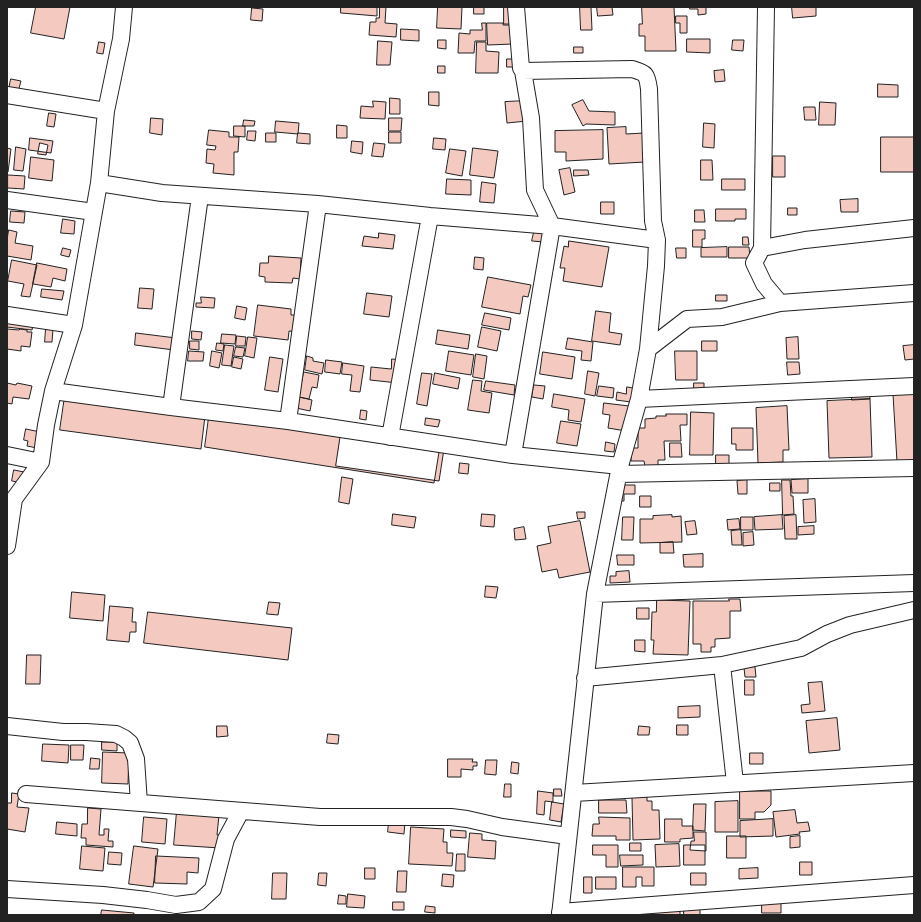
<!DOCTYPE html>
<html>
<head>
<meta charset="utf-8">
<style>
	body { margin:0 }
	#map { position:relative; width:921px; height:922px; overflow:hidden; background:#fff; font-family:Lato,sans-serif }
	canvas { display:block }
	.frame { position:absolute; inset:0; border:8px solid #222; pointer-events:none }
</style>
</head>
<body>
<div id="map">
<canvas width="921" height="922"></canvas>
<div class="frame"></div>
</div>
<script>
const c = document.querySelector('canvas').getContext('2d');
c.lineJoin = 'round';
function fillPath(path, color) {
  c.fillStyle = color;
  c.fill(path, 'evenodd');
}
function trace(path, color, width, dash) {
  c.strokeStyle = color;
  c.lineWidth = width;
  c.lineCap = dash ? 'butt' : 'round';
  c.setLineDash(dash || []);
  c.stroke(path);
}
const building = new Path2D(`
	M36 7H70L64 39 31 33Z
	M341 7H377V16L341 13Z
	M380 7H386L385 23 397 24 396 37 369 35 370 22H376V18H379Z
	M438 7H462L461 29 437 28Z
	M474 7H484V14H474Z
	M504 7H512L514 24H504Z
	M580 7H591L592 30H581Z
	M597 7H612L613 15 598 16Z
	M642 7H674L676 51H645V36H639V24H642Z
	M690 7H706V14L698 15V9H690Z
	M792 7H816V16L793 18Z
	M252 8 263 9 262 21 251 20Z
	M676 16H687V33H680V23H676Z
	M482 23H486V41H475L474 53H458L459 33 470 34V30H482Z
	M487 23H503V25H513V44L488 45Z
	M401 29 419 30V41L401 40Z
	M687 39H710V53L687 52Z
	M438 40H446V49L438 48Z
	M733 40H744L743 51 732 50Z
	M378 41 392 42 390 65H377Z
	M99 42 105 43 103 54 97 53Z
	M477 42H486V51L499 52 498 73H476Z
	M574 47H583V53H574Z
	M507 59H513V67H507Z
	M438 66H445V73H438Z
	M724 70 725 81 715 82 714 71Z
	M11 79 21 81 18 92 9 89Z
	M878 84 898 85V97H878Z
	M429 92H439V106L429 105Z
	M390 98 400 99V114H390Z
	M583 100 589 111 615 112V125L586 124 583 126 572 105Z
	M373 101 386 102 385 119 360 118 361 106 373 107Z
	M525 101 527 121 507 123 505 102Z
	M820 102 836 103 835 125H819Z
	M804 107H815L816 120H805Z
	M49 113 56 114 54 127 47 126Z
	M151 118 163 119 162 135 150 133Z
	M389 118H402L401 131H389Z
	M244 120 255 121 254 126H243Z
	M276 121 299 123 298 134 275 132Z
	M704 123 715 124 714 148 703 147Z
	M337 125 347 126V138H337Z
	M234 126H245V137L234 136Z
	M626 127V134L644 133 645 162 609 164 607 128Z
	M209 130 229 132V137H239L238 152H234V175L213 173 214 164 206 163 207 149 215 150 216 146 207 145Z
	M603 130V159L566 161V152H555V131Z
	M248 131H256L255 141 247 140Z
	M389 132H401V143H389Z
	M266 133H276V142H266Z
	M298 133 310 134V144L297 143Z
	M881 137H914V172H881Z
	M30 138 53 141 51 153 29 150Z
	M434 138 446 139 445 150 433 149Z
	M352 141 363 142 362 154 351 152Z
	M40 143 48 145 46 155 38 154Z
	M374 143 385 144 383 157 372 156Z
	M16 147 26 149 23 171 14 170Z
	M7 148 11 149 8 172H7Z
	M473 148 498 151 494 178 470 175Z
	M450 149 466 151 462 176 446 173Z
	M773 156H785V177H773Z
	M31 157 54 160 52 181 29 178Z
	M701 160H712L713 180H701Z
	M570 168 575 192 564 195 559 170Z
	M574 170H588L589 175 574 176Z
	M8 175 25 176 24 189 8 188Z
	M447 179 471 180V195L446 194Z
	M722 179H745V190H722Z
	M482 182 496 184 494 203 480 202Z
	M858 199V212H841L840 200Z
	M601 202H614V214H601Z
	M788 208H797V215H788Z
	M716 209H746V219H735V221H716Z
	M695 210H704L705 222H695Z
	M11 211 25 212 24 223 10 222Z
	M63 219 75 221 74 234 61 233Z
	M535 228 545 229 544 242 532 241Z
	M9 230 17 232 15 243 33 246 31 260 7 256V240Z
	M693 230H705V239H702V247H693Z
	M379 233 395 235 393 249 362 246 364 236 378 238Z
	M743 237H748L749 245H743Z
	M569 241 609 247 602 287 563 281 565 268H560L564 246 568 247Z
	M727 247V257H701V248Z
	M729 247H749L750 258H729Z
	M63 248 71 250 69 257 61 255Z
	M676 248H686V258H677Z
	M269 256 301 258 300 279 293 278 292 283 265 282V277L259 276 260 263H268Z
	M475 257 484 258 483 270 474 269Z
	M12 260 37 265 30 297 21 296 24 284 8 281Z
	M37 263 67 269 65 281 53 278 51 287 33 284Z
	M488 277 531 285 528 297 523 296 520 314 482 307Z
	M140 288 154 289 152 309 138 308Z
	M42 289 64 291 62 300 41 297Z
	M367 293 392 296 389 317 364 314Z
	M716 295H727V301H716Z
	M201 297 215 298 214 308 196 307V303H201Z
	M258 305 291 309V315H300L298 332 289 331 288 340 254 336Z
	M237 306 247 308 245 320 235 318Z
	M596 311 611 313 609 332 622 334 620 345 592 341Z
	M485 313 511 318 509 330 482 325Z
	M7 317 34 320 32 330 7 327Z
	M482 327 501 331 497 351 478 347Z
	M46 328 53 329 52 342H45Z
	M7 329 19 330 20 329 27 330V332H32L30 347 21 346V351L7 349Z
	M438 330 470 335 468 349 436 344Z
	M192 331 202 332 201 340 192 339Z
	M136 333 176 338 174 350 135 345Z
	M222 334 236 335 235 344 221 343Z
	M237 336 246 337 245 346H236Z
	M248 337 257 338 254 358 245 356Z
	M798 337 799 359H787L786 338Z
	M568 338 593 342 591 361 581 360 582 351 566 349Z
	M190 341H199V350L190 349Z
	M702 341H717V351H702Z
	M217 343 224 344 223 351 216 350Z
	M225 345 234 346 231 366 222 365Z
	M914 345V359L905 360 903 346Z
	M236 347 245 348 243 357 234 356Z
	M189 351 204 352 203 361H188Z
	M212 351 222 353 219 368 210 366Z
	M449 351 474 355 471 375 446 371Z
	M675 351H697V380H676Z
	M543 352 575 357 572 379 540 374Z
	M476 354 487 356 484 379 473 377Z
	M307 356 313 358V361L324 363 322 374 305 370Z
	M234 357 243 359 241 369 232 367Z
	M270 357 283 359 278 392 265 390Z
	M392 359 401 360 398 383 370 380 371 367 391 369Z
	M326 360 342 362 340 374 325 372Z
	M787 362H799L800 374 788 375Z
	M343 363 364 366 360 392 350 391 352 375 342 374Z
	M588 371 599 373 595 396 585 394Z
	M304 372 319 375 317 388 312 387 309 399 299 397Z
	M422 373 432 374 427 406 417 404Z
	M435 373 460 378 458 389 433 384Z
	M473 380 482 381 481 391 492 393 489 413 468 410Z
	M486 381 515 385 514 395 484 390Z
	M7 383 16 385 17 383 32 386 29 399 13 397 12 404 7 403Z
	M694 383H704V392H694Z
	M534 385 545 386 543 399 532 397Z
	M599 386 614 388 613 398 597 396Z
	M627 387 633 388 631 402 616 400 617 392 626 394Z
	M852 392H869L870 399 852 400Z
	M914 393V461L897 462 893 394Z
	M554 394 585 399 581 422 568 420 569 410 552 407Z
	M65 396 205 416 201 449 60 430Z
	M299 397 312 400 310 411 296 408Z
	M870 399 872 457 829 458 827 401Z
	M604 403 629 406 626 431 608 428 610 415 603 414Z
	M787 406 789 450H783V462L758 463 756 408Z
	M361 410 367 411 366 420 360 419Z
	M691 412 714 413 713 455H690Z
	M666 414H687V425H680L681 441H664L665 460H658V466H645L644 461H631V448H638V428H645V419L656 418V416H666Z
	M209 417 439 452 434 483 205 447Z
	M426 418 440 420 438 427 425 425Z
	M561 421 581 424 577 446 557 443Z
	M732 428H753V450H736V444H732Z
	M26 429 45 433 42 449 27 446 28 441 24 440Z
	M341 433 444 449 439 481 336 466Z
	M606 442 615 444 614 452 605 451Z
	M670 443H681L682 457H670Z
	M716 455H729V464L716 465Z
	M460 463 469 464 468 474 459 473Z
	M14 470 24 472 22 483 12 481Z
	M342 477 353 479 349 504 339 502Z
	M808 479V493H792L791 480Z
	M747 480V494H738L737 481Z
	M782 480H790L791 496H793L794 514 783 515Z
	M770 483H780V491H770Z
	M619 485H635V494H624V501H619Z
	M640 496H651V507H640Z
	M815 499 816 522 804 523 803 500Z
	M577 512H585V518L578 519Z
	M393 514 416 517 414 528 392 525Z
	M482 514 495 515 494 527 481 526Z
	M672 515V517L681 516 682 542 640 543V519H653V516Z
	M782 515 783 529 755 530 754 517Z
	M796 515 797 539H785L784 516Z
	M623 517H634L633 540H622Z
	M741 517H753V530H741Z
	M739 519 740 529 728 530 727 520Z
	M580 521 590 572 559 578 557 569 542 572 537 546 551 543 548 527Z
	M695 521 697 534 687 535 685 522Z
	M814 526V534L798 535V527Z
	M524 527 526 539 515 540 514 529Z
	M741 530 742 545H732L731 531Z
	M753 532 754 545 743 546V533Z
	M673 542 674 553H660V543Z
	M703 554V567H684L683 555Z
	M617 555H634V565H618Z
	M629 571 630 582 610 583V576H616V572Z
	M486 586 498 587 496 598 485 597Z
	M72 592 105 595 103 621 70 618Z
	M729 599H740L741 611H730V638L715 639V647H711V652H701V644H693V601H729Z
	M657 600 690 601 688 655 653 654 654 640H651L652 612H656Z
	M269 602 280 603 278 615 267 614Z
	M110 606 133 608 132 622H136V632H130L129 642 107 640Z
	M637 608H649V619H637Z
	M148 612 292 628 288 660 144 643Z
	M635 640H645V652L635 651Z
	M27 655H41L40 684H26Z
	M755 667 756 677H745L744 668Z
	M745 680H754V695H745Z
	M822 682 825 711 802 713 801 705 810 704 808 683Z
	M700 706V717L678 718V707Z
	M837 718 840 750 809 753 806 721Z
	M677 725H688V735H677Z
	M217 726H227L228 736 217 737Z
	M639 726 650 727 649 735H638Z
	M328 734 339 735 338 744 327 743Z
	M102 742H117V751L102 750Z
	M43 744 69 745 68 763 42 761Z
	M71 745H84L83 760H71Z
	M103 752 129 753 128 784 102 783Z
	M750 753H763V764H750Z
	M91 758 100 759 99 769H90Z
	M448 759H473L472 762H477V766H473V770L461 769V777H448Z
	M486 760H497L496 775 485 774Z
	M512 762 519 763 518 774 511 773Z
	M505 784H511V797H504Z
	M554 789H561L562 796H554Z
	M538 791 553 793V802L545 801 544 815 537 814Z
	M740 791H771V805L764 812H755V819H740Z
	M12 793 19 794 17 807 29 808 25 832 7 829V803H11Z
	M647 797V801H652V810H659L660 839 633 840 632 798Z
	M599 800H626L627 813H599Z
	M738 801V832H715V802Z
	M552 802 564 804 561 822 550 820Z
	M694 804H706L705 831 693 830Z
	M88 808 101 809 99 835H104V829H109L108 841H113V847L86 845V838H81L82 824H87Z
	M795 810 797 823 808 822 810 831 799 832 800 834 776 837 773 812Z
	M177 811 219 815 217 835 221 836 220 848 174 845Z
	M144 817 167 819 165 844 142 842Z
	M599 817 630 818V840H616V836H592L593 824H599Z
	M665 819H682V826H693V838L680 839V842H665Z
	M773 819V836L740 837V821Z
	M389 821 405 822 404 834 388 832Z
	M57 822 77 824V836L56 834Z
	M411 827 444 829 443 842H447V853H453L452 866 409 864Z
	M451 830 466 831V838L451 837Z
	M694 832H706V851L690 850 691 841H694Z
	M470 833 482 834V840L496 841 495 859 468 857Z
	M727 836H746V858H727Z
	M800 836V847L790 848V837Z
	M630 843H641V851H630Z
	M679 844 680 866 656 867 655 845Z
	M593 845H618V867H606V855H593Z
	M684 845H705V865H684Z
	M82 846 105 848 103 871 80 869Z
	M134 846 158 849 153 887 129 884Z
	M109 852 122 853 121 865 108 864Z
	M457 854H465V871H456Z
	M620 855H643V865L621 866Z
	M156 856 199 858 198 873 187 872V884L155 883Z
	M800 862H812V875H800Z
	M623 867H654V886H642V877H636V887H623Z
	M365 868H375V879H365Z
	M758 868V878L739 879V869Z
	M398 871H407L406 892H397Z
	M273 873H287L286 899H272Z
	M319 873H327L326 886 318 885Z
	M691 873H706V885H691Z
	M443 874 454 875 453 887 442 886Z
	M584 877H592V893H584Z
	M596 877H616V889H596Z
	M348 894 365 896 364 908 347 907Z
	M339 895 346 896V904H338Z
	M762 901H781V913H762Z
	M393 902H404V910H393Z
	M426 906 435 907V913L425 912Z
	M684 908H700V915H684Z
	M102 910 134 913V915H101Z
	M645 911H680V915H645Z`);
const minor = new Path2D(`
	M516 7 521 68 523 71 632 69C646 73 647 74 649 89L653 221 657 240 656 266 648 349 639 399 620 466 595 594 560 915
	M766 7 762 248 754 263 764 284 780 303
	M7 95 106 111
	M99 183 162 193 318 204 430 216 552 226 657 240
	M7 200 94 212
	M762 248 805 240 914 228
	M7 315 74 325
	M648 349 687 319 722 317 780 303 914 293
	M53 391 171 407 288 421 513 455 620 466
	M639 399 914 386
	M171 407 200 196
	M288 421 318 204
	M390 437 430 216
	M7 455 41 462
	M513 455 552 226 535 190 531 118 523 71
	M619 474 914 468
	M7 546 14 499 41 462 46 425 53 391 74 325 99 183 106 111 121 39 124 7
	M595 594 914 583
	M722 665 735 783
	M585 678 722 665 801 648 827 634 850 625 914 610
	M7 726 63 732H86L116 734 124 738 130 743 136 759 139 803
	M574 793 914 773
	M26 794 320 817H451L467 819 502 827 568 836
	M7 889 103 895 147 900 176 905 199 902 213 889 226 839 241 811
	M560 912 914 885`);
fillPath(building, '#f3c9c0');
trace(building, '#222', 1);
trace(minor, '#222', 18);
trace(minor, '#fff', 16);
</script>
</body>
</html>
